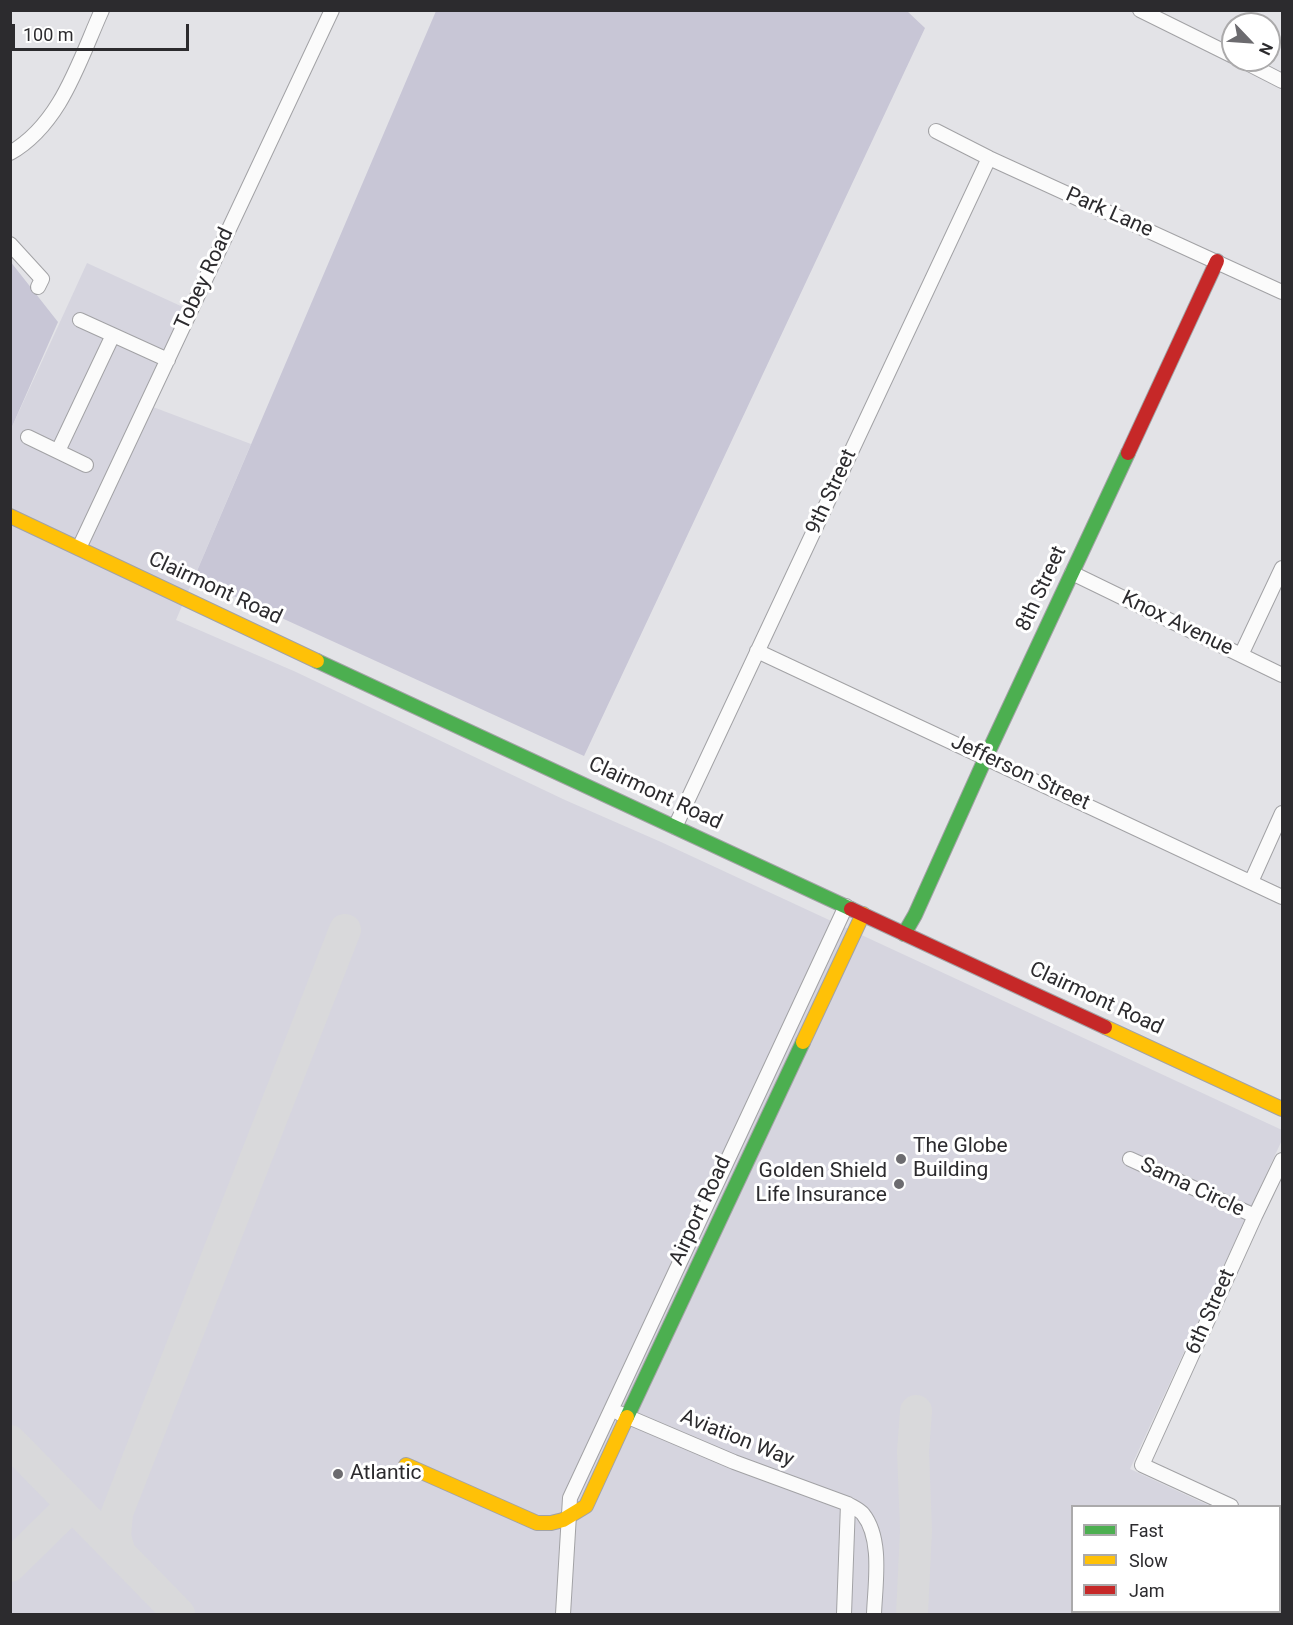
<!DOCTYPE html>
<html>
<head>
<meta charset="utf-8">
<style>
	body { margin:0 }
	#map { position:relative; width:1293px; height:1625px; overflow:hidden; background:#e3e3e7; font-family:Roboto,sans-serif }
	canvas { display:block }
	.frame { position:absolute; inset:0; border:12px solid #2c2b2e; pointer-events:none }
	.legend { position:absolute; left:1071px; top:1505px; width:210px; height:108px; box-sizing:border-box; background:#fff; border:2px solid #abaaab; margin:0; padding:8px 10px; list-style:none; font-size:18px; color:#2c2b2e }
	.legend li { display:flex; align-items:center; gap:12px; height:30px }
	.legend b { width:30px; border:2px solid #abaaab }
	.north { position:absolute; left:1221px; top:12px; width:60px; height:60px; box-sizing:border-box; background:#fff; border:2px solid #abaaab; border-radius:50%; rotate:115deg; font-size:16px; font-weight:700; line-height:24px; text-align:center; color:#2c2b2e }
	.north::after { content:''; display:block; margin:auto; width:21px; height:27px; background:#6c6b6f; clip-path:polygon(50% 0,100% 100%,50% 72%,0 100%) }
	.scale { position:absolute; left:12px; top:24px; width:177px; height:27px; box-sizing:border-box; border:3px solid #2c2b2e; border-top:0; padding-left:8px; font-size:18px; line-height:21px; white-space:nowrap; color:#2c2b2e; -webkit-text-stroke:4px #fff; paint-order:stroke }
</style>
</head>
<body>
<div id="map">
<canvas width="1293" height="1625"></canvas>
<div class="frame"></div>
<ul class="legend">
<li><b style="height:8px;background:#4caf50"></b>Fast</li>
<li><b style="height:8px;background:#ffc107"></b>Slow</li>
<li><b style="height:8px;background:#c62828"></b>Jam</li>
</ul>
<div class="north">N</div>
<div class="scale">100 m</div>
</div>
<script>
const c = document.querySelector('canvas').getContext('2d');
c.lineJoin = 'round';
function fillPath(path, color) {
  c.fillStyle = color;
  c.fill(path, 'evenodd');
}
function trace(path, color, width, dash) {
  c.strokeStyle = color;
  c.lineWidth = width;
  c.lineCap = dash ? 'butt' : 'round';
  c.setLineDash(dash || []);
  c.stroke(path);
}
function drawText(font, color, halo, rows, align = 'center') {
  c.font = font + ' Roboto,sans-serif';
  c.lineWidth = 6;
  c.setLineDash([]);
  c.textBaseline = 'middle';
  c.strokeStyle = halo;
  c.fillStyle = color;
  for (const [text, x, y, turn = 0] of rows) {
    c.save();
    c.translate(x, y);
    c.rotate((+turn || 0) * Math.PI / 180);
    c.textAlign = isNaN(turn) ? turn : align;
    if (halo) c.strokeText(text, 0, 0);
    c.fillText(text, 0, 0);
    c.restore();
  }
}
const built = new Path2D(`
	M87 263 196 313 153 407 251 444 176 620 296 672 565 800 661 842 1282 1130V1140L1130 1469 1210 1506H1072V1612H1280V1539L1282 1540V1614H11V429Z`);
const green = new Path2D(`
	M907 11 925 28 584 756 194 578 436 11Z
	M10 261 58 322 11 429Z`);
const taxiway = new Path2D(`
	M10 1441 179 1614
	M120 1554 115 1536 117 1513 345 930
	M10 1566 72 1505
	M912 1614 916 1530 913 1452 916 1411`);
const street = new Path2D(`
	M1140 10 1233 56
	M1241 60 1282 81
	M936 131 989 158 1282 292
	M10 153C61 124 79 61 102 10
	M10 244 42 279 38 287
	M80 320 168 360
	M28 437 86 465
	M58 451 113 335
	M79 548 332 10
	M1072 573 1282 675
	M757 651 1282 897
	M1241 655 1282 568
	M675 827 989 158
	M1251 882 1282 813
	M1130 1159 1255 1216
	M619 1413 734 1462 848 1504C853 1507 860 1510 863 1514 883 1539 875 1585 874 1614
	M1231 1506 1142 1465 1255 1216 1282 1160
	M1280 1529 1282 1531
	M563 1614 570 1498 846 906
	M844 1614 848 1504`);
const fast = new Path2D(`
	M317 661 851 909
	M904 934 915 915 986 757 1128 453
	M627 1417 803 1042`);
const slow = new Path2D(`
	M10 516 317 661
	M1105 1027 1282 1109
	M803 1042 863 914
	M406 1465 537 1523H551L563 1520 586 1506 627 1417`);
const jam = new Path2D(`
	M1128 453 1217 261
	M851 909 1105 1027`);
const markers = [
	[901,1159,6,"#6c6b6f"],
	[899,1184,6,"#6c6b6f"],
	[338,1474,6,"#6c6b6f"]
];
const streetNames = [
	["Park Lane",1109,213,24],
	["Tobey Road",205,279,-65],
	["9th Street",832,492,-65],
	["Clairmont Road",215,589,25],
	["8th Street",1042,589,-65],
	["Knox Avenue",1177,624,26],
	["Jefferson Street",1020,773,25],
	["Clairmont Road",655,794,25],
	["Clairmont Road",1096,999,25],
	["Sama Circle",1192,1188,25],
	["Airport Road",701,1211,-65],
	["6th Street",1211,1312,-66],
	["Aviation Way",737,1439,22]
];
const poiNames = [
	["The Globe",913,1147],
	["Building",913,1171],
	["Golden Shield",887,1172,"right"],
	["Life Insurance",887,1196,"right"],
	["Atlantic",350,1474]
];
fillPath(built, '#d6d5df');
fillPath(green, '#c8c6d6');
trace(taxiway, '#d9d9db', 32);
trace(street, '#a2a2a5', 16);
trace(fast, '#a2a2a5', 16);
trace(slow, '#a2a2a5', 16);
trace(jam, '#a2a2a5', 16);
trace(street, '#fbfbfb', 14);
trace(fast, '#4caf50', 14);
trace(slow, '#ffc107', 14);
trace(jam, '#c62828', 14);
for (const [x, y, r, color] of markers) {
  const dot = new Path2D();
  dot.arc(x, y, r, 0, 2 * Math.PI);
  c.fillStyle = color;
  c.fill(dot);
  trace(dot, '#fff', 2);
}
drawText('21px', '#2c2b2e', '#fff', streetNames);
drawText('21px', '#2c2b2e', '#fff', poiNames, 'left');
</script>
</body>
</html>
